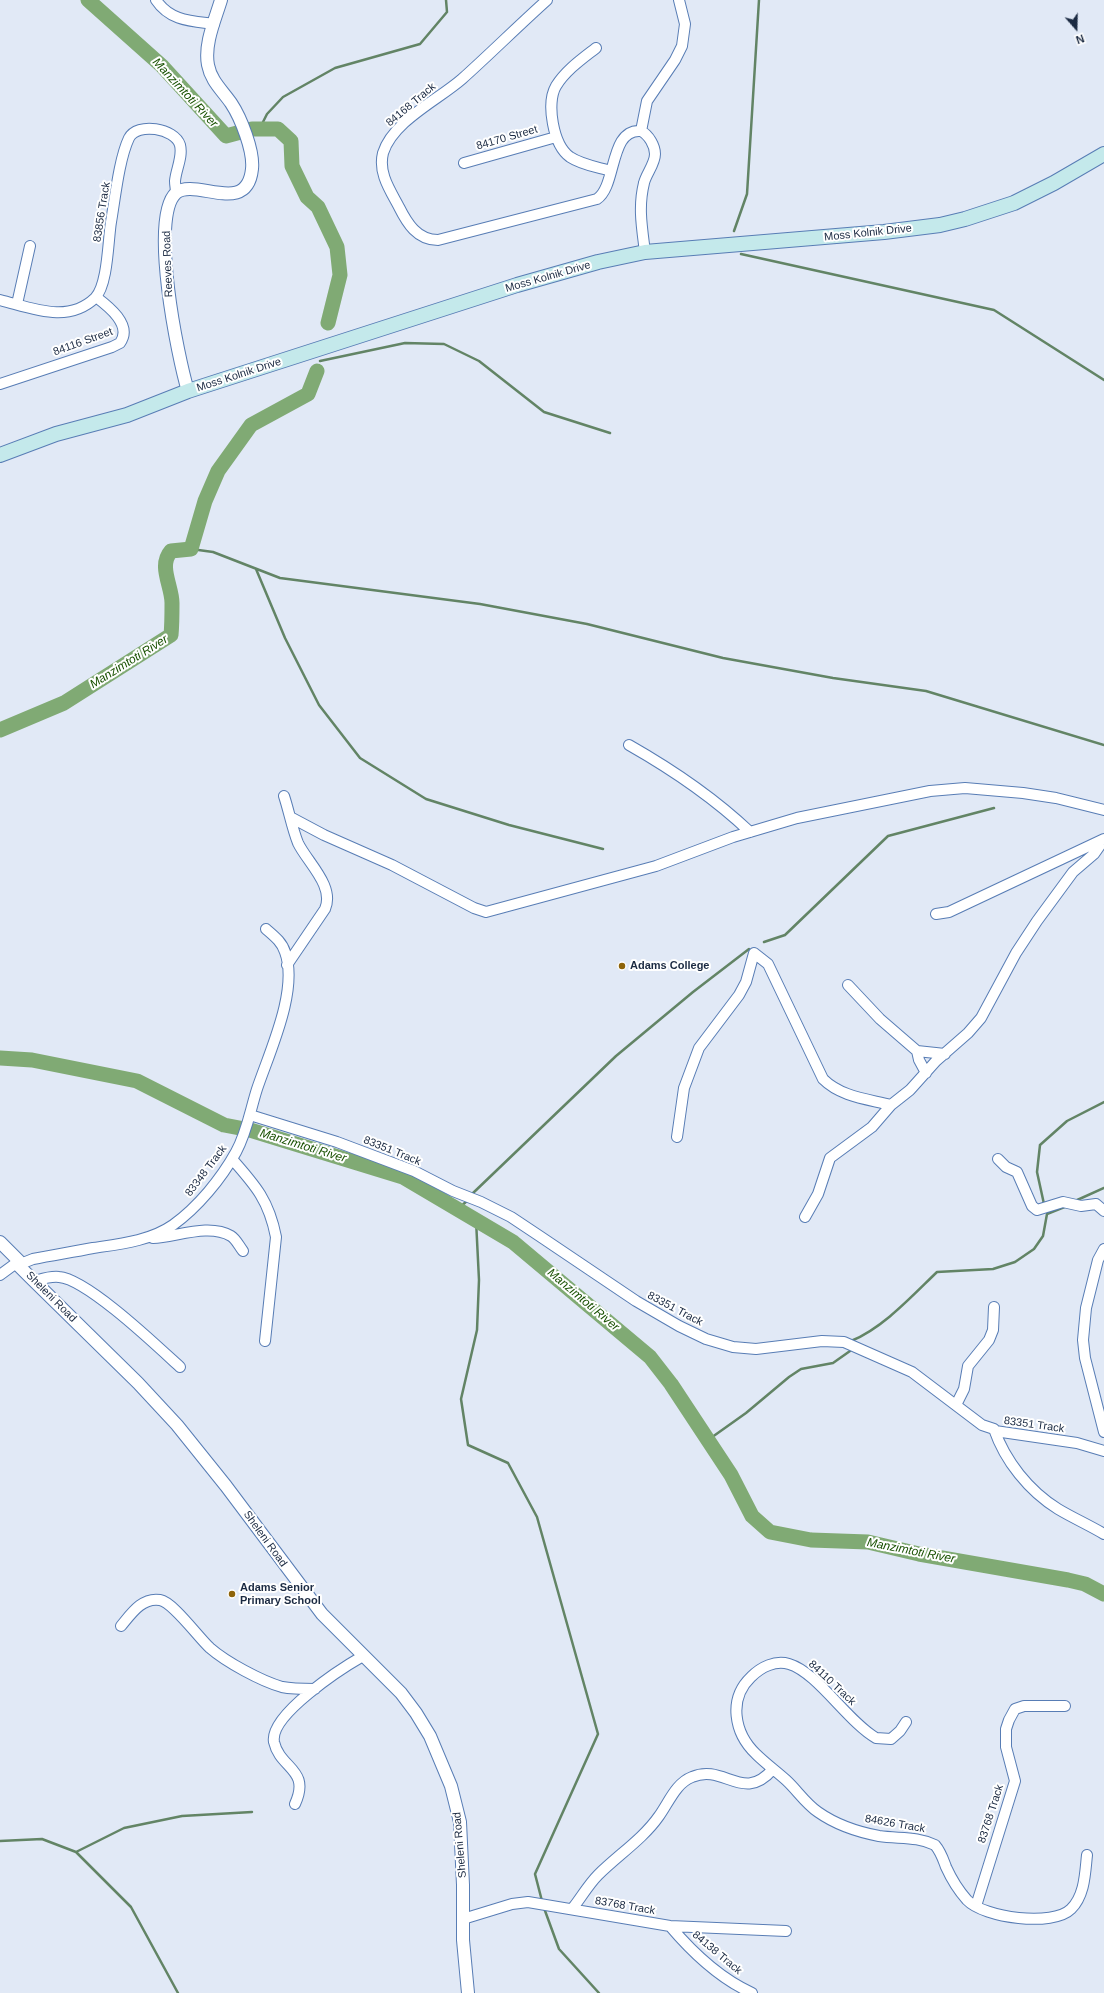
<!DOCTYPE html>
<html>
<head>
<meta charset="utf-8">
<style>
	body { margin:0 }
	#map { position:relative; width:1104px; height:1993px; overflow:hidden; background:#e1e9f6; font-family:Arial,sans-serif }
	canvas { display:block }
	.north { position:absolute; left:1056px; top:8px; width:40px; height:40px; -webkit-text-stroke:3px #fff; paint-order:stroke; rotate:160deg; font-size:11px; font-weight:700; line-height:16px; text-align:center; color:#1b2a42 }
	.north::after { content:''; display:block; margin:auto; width:14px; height:18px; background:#1b2a42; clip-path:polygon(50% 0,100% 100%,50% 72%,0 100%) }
</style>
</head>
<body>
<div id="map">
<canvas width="1104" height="1993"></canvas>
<div class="north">N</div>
</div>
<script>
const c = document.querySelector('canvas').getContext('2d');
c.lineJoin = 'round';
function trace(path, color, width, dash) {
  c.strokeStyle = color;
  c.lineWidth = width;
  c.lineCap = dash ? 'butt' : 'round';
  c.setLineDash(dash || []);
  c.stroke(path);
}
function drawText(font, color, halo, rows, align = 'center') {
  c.font = font + ' Arial,sans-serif';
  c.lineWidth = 4;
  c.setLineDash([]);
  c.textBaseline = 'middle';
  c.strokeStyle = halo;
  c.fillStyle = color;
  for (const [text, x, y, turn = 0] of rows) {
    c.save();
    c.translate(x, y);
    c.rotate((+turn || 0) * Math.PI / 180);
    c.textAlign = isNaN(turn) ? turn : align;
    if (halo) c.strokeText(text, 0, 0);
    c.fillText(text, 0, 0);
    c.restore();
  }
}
const stream = new Path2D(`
	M257 129 261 126 267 114 283 97 335 68 420 44 447 12 446 0
	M734 231 747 194 759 0
	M741 254 994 310 1104 380
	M320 361 405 343 444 344 479 361 544 412 610 433
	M191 549 213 552 280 578 480 604 587 624 723 658 833 678 926 691 1104 745
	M256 569 285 638 319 705 360 758 426 799 509 825 603 849
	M764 942 785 935 888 836 994 808
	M472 1194 616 1056 693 992 749 949
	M1075 1201 1104 1188
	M1044 1204 1037 1172 1040 1145 1067 1121 1104 1102
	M458 1209 468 1200
	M476 1220 479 1280 477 1330 461 1399 468 1445 508 1463 537 1517 598 1734 535 1874 542 1901
	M851 1341C883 1328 912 1296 937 1272L993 1269 1015 1262 1034 1249 1043 1236 1047 1214 1067 1206
	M708 1440 746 1413 789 1377 801 1369 833 1363 850 1351
	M0 1841 42 1839 76 1852 131 1907 178 1993
	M76 1852 124 1828 182 1816 252 1812
	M544 1908 559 1949 599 1993`);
const river = new Path2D(`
	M88 0 162 66 226 136 252 129H278L291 141 292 166 307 197 318 207 337 247 340 275 328 323
	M0 730 64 703 171 635C172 625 172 614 172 603 172 586 158 566 171 551L191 549 205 501 218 471 251 425 308 394 317 371
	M0 1058 32 1060 137 1081 224 1125 250 1130 403 1177 513 1242 650 1357 671 1384 731 1475 752 1516 770 1532 811 1540 868 1542 919 1554 1068 1580 1085 1584 1104 1594`);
const minor = new Path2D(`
	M156 0C170 21 191 21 214 24
	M547 0C518 26 491 53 462 79 438 100 393 121 383 153 378 173 390 190 399 207 407 223 417 240 438 240L597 199C617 186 609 128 641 131 649 135 655 146 655 154 655 164 646 174 644 183 638 207 642 228 645 252
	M596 48C582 59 566 70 556 86 546 103 553 145 570 157 582 165 597 167 611 171
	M641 131 647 101 675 60 682 46 685 24 679 0
	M464 163 556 137
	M0 300C32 308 68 324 95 298 108 285 108 240 111 222 115 199 119 159 129 138 137 122 175 128 180 145 183 157 176 169 175 181 175 185 176 189 176 193
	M17 304 30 246
	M0 384 112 347 120 343C133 325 108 306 96 297
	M629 745C673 770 713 797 750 832
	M284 796C289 811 292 828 298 843 307 862 335 886 325 909L287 965
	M292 818 324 835 392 865 474 908 486 912 656 866 733 837 797 818 930 791 965 788 1023 793 1056 798 1104 810
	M936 914 949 912 1104 839
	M848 985 880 1019 917 1051 945 1054
	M917 1051 919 1060 926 1073
	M250 1115 337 1142 414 1171 453 1191 481 1202 511 1217 541 1237 636 1301 679 1326 706 1339 733 1347 756 1349 822 1341 844 1342 912 1372 982 1425 994 1429 995 1431 1077 1443 1104 1451
	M677 1137 684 1088 699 1048 739 995 746 982 754 953 768 964 823 1079C841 1097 868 1099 891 1105
	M232 1159C256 1186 269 1201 276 1237L265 1341
	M998 1159 1006 1167 1017 1172 1032 1206 1037 1210 1063 1202 1081 1206 1096 1204 1104 1211
	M805 1217 818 1194 830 1158 872 1127 891 1105 910 1090 936 1061 968 1033 981 1018 1016 953 1037 921 1073 872 1094 854 1104 840
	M153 1238C176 1237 209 1223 231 1236 236 1239 239 1246 243 1251
	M1104 1249 1098 1260 1086 1308 1083 1340 1085 1358 1104 1432
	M18 1265 33 1259C53 1255 73 1252 93 1248 120 1244 150 1241 173 1225 198 1207 221 1179 236 1152 247 1132 250 1111 257 1089 269 1053 299 990 285 952 282 942 274 936 266 929
	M0 1275 19 1261
	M35 1281C42 1279 50 1276 59 1277 87 1279 157 1346 180 1367
	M956 1405 964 1389 968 1366 989 1340 993 1330 994 1307
	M994 1429C1005 1461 1029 1491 1058 1509 1073 1518 1089 1525 1104 1534
	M121 1626C131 1614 142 1597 160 1600 173 1602 198 1637 210 1648 226 1662 261 1681 282 1687 292 1689 304 1689 315 1689
	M906 1722 900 1731 891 1739 876 1738C848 1722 817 1672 789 1664 775 1660 761 1667 751 1677 728 1699 734 1733 756 1754 765 1763 776 1771 786 1780 797 1790 805 1803 818 1812 835 1824 858 1832 879 1836 899 1839 917 1836 935 1845 941 1852 943 1859 946 1867 951 1878 959 1891 967 1900 984 1918 1053 1927 1071 1909 1085 1895 1085 1873 1087 1855
	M295 1804C311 1769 280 1769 274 1742 269 1715 342 1668 363 1656
	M976 1906 1015 1781 1006 1747V1729L1009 1720 1015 1709 1024 1706H1065
	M572 1909C581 1898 588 1885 598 1875 618 1855 643 1839 659 1816 669 1802 676 1783 692 1777 724 1763 743 1804 773 1769
	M463 1919 512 1904 528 1902 670 1926 786 1931
	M670 1926C692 1952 721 1979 752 1993`);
const tertiary = new Path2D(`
	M188 391C178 358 149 217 176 193 195 177 247 217 252 169 254 151 241 118 231 103 222 90 211 81 208 65 204 44 215 20 221 0
	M0 1242 19 1261 18 1265 30 1277 138 1383 177 1425 226 1486 322 1614 401 1693 416 1713 430 1736 451 1786 460 1822 463 1885V1940L468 1993`);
const secondary = new Path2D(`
	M0 455 56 434 127 415 188 391 517 285 598 262 645 252 884 232 940 225 965 219 1014 203 1054 183 1104 154`);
const markers = [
	[622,966,4,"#8e640a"],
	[232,1594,4,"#8e640a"]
];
const streetNames = [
	["84168 Track",411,105,-40],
	["84170 Street",507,138,-16],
	["83856 Track",102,212,-81],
	["Moss Kolnik Drive",868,233,-6],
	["Reeves Road",168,264,-92],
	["Moss Kolnik Drive",548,277,-16],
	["84116 Street",83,342,-20],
	["Moss Kolnik Drive",239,375,-18],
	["83351 Track",392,1151,22],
	["83348 Track",206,1171,-53],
	["Sheleni Road",51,1297,45],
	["83351 Track",675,1309,28],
	["83351 Track",1034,1425,8],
	["Sheleni Road",265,1539,54],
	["84110 Track",832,1683,43],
	["83768 Track",991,1814,-72],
	["84626 Track",895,1824,10],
	["Sheleni Road",460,1845,-95],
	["83768 Track",625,1906,10],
	["84138 Track",717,1953,40]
];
const poiNames = [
	["Adams College",630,966],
	["Adams Senior",240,1588],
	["Primary School",240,1601]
];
const waterNames = [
	["Manzimtoti River",185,93,47],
	["Manzimtoti River",129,662,-32],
	["Manzimtoti River",303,1146,17],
	["Manzimtoti River",583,1300,40],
	["Manzimtoti River",911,1551,11]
];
trace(stream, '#628465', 2.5);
trace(river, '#80aa74', 15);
trace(minor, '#587db5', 12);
trace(tertiary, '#587db5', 14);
trace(secondary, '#587db5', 16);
trace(minor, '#fff', 10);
trace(tertiary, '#fff', 12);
trace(secondary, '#c4e9eb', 14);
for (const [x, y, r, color] of markers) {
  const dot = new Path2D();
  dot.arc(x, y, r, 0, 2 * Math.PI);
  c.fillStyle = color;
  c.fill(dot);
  trace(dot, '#fff', 1.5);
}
drawText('11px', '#1b2a42', '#fff', streetNames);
drawText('bold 11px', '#1b2a42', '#fff', poiNames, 'left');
drawText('italic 12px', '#185001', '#fff', waterNames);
</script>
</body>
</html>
